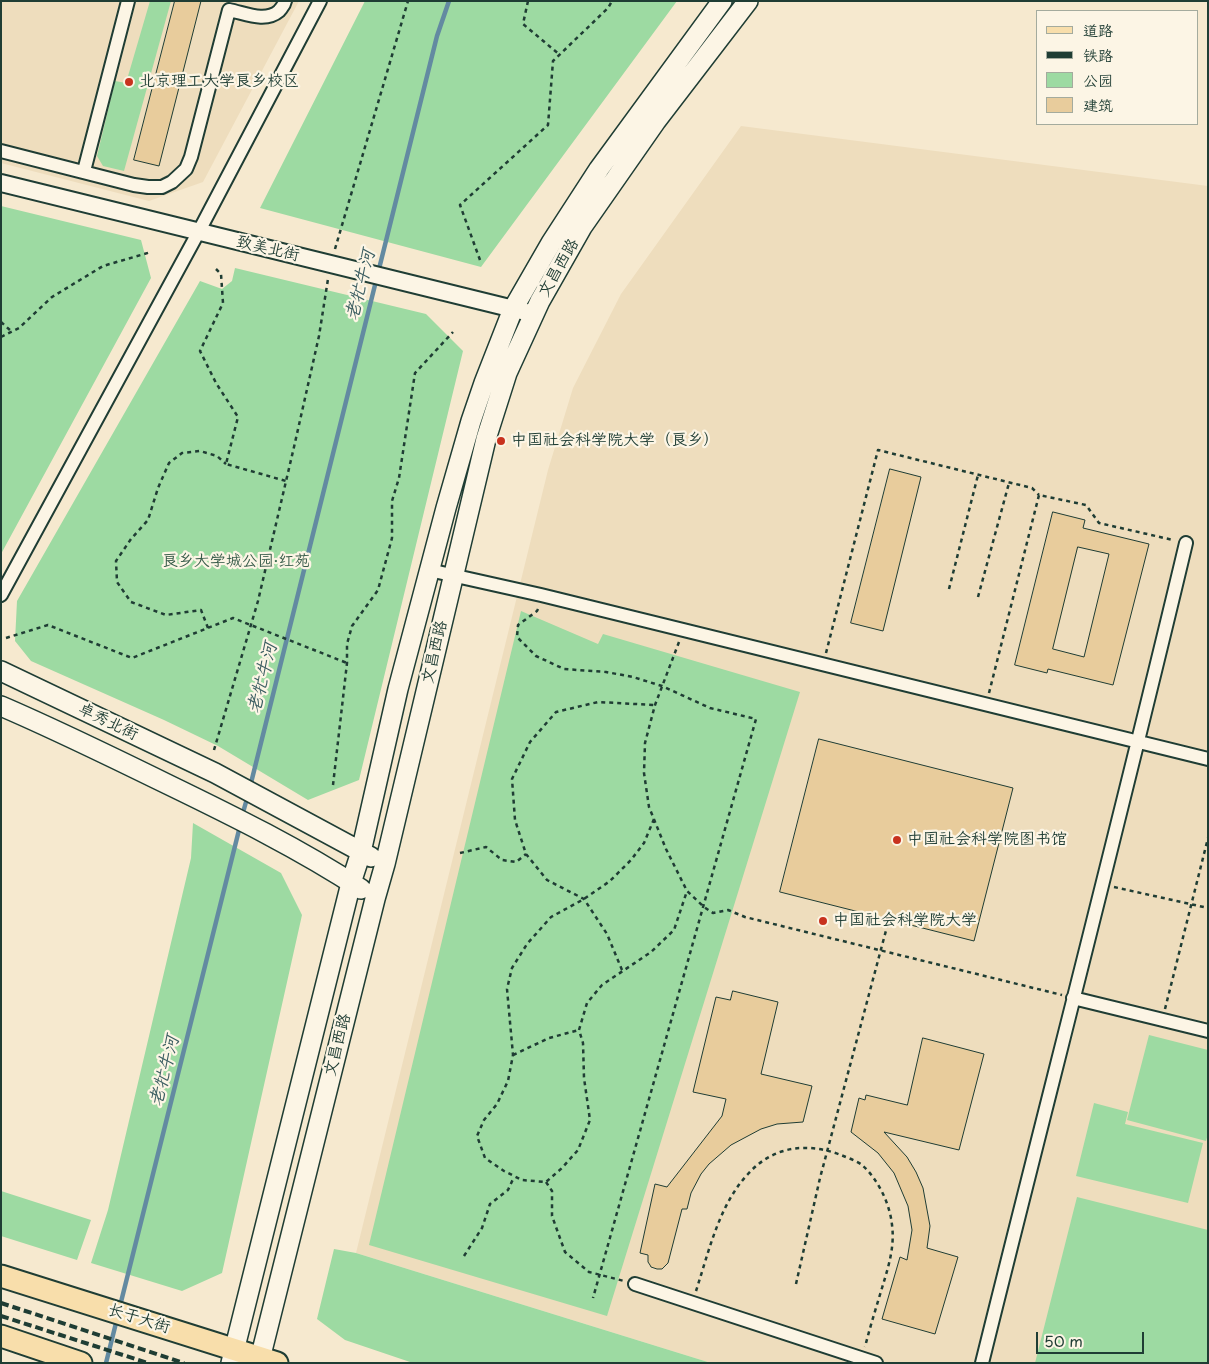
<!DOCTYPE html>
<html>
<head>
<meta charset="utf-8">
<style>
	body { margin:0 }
	#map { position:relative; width:1209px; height:1364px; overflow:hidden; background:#f6e9cf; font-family:"Playpen Sans","LXGW WenKai TC",sans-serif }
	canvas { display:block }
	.frame { position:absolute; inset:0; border:2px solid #1f3d34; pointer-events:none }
	.legend { position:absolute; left:1036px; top:10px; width:162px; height:115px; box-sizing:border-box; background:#fcf5e5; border:1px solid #a4ab9e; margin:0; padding:6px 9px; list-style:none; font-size:15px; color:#1f3d34 }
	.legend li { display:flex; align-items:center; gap:10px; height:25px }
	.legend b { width:25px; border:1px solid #a4ab9e }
	.scale { position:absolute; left:1036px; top:1332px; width:108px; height:22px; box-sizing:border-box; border:2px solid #1f3d34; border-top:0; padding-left:6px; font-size:15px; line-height:18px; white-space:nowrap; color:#1f3d34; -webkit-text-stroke:4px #fcf5e5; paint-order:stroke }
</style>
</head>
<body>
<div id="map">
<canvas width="1209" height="1364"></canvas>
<div class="frame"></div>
<ul class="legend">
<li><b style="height:6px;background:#f8deab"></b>道路</li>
<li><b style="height:6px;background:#1f3d34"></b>铁路</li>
<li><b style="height:14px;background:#9ddaa2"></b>公园</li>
<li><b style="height:14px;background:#e8cc9c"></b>建筑</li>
</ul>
<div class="scale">50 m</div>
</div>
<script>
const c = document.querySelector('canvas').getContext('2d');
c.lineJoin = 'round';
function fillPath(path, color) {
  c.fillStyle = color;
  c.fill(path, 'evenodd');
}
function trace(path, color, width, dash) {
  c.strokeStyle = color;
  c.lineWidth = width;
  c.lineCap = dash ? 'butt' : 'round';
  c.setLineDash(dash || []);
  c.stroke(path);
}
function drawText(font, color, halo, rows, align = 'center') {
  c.font = font + ' "Playpen Sans","LXGW WenKai TC",sans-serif';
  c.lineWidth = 4.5;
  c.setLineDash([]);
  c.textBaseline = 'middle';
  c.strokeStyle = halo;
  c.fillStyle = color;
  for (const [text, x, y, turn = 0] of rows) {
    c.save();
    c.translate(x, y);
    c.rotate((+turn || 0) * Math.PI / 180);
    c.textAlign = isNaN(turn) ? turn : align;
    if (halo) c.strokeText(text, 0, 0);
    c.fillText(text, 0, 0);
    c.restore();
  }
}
const built = new Path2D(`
	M1 1H299L203 182 149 201 1 163Z
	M741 126 1208 186V1363H711L356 1253 548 470 573 388 621 294Z`);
const green = new Path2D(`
	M150 1H171L124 171 103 166 97 156 115 81 126 83Z
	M365 1H677L481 267 260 208Z
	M1 206 141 240 151 278 1 554Z
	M235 268 426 314 463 351 359 780 308 800 218 746 164 720 31 661 15 641 17 601 200 281 222 289 232 281Z
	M521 611 598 644 603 634 800 692 607 1316 369 1245Z
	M193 823 281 873 302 915 222 1273 182 1291 91 1263 108 1210 191 858Z
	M1149 1035 1208 1050V1134L1206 1141 1127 1120Z
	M1094 1103 1128 1112 1125 1124 1203 1143 1188 1203 1076 1176Z
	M1 1191 91 1220 77 1260 1 1236Z
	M1077 1197 1208 1230V1363H1035Z
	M334 1249 356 1253 711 1363H413L345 1340 317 1319Z`);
const stream = new Path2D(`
	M250 787 437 36 449 1
	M242 816 248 795
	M120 1306 240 826
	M106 1363 117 1319`);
const building = new Path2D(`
	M175 1H201L159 166 134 160Z
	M890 469 921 477 883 631 851 623Z
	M1053 512 1085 520 1083 528 1149 544 1113 685 1048 669 1047 673 1015 665ZM1078 547 1109 554 1084 657 1053 649Z
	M819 739 1013 788 974 941 780 892Z
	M733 991 778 1002 761 1074 812 1086 803 1122 777 1124 761 1129 731 1145 709 1164 701 1174 691 1193 687 1209H682L668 1263 662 1269H657L651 1267 650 1265 648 1262V1255L640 1253 655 1184 667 1187 722 1116 726 1099 693 1092 716 997 730 1000Z
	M923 1038 984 1054 959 1150 884 1132 907 1157 916 1172 923 1188 930 1226 927 1248 958 1257 935 1334 882 1319 900 1257 907 1260 912 1230 908 1206 894 1173 878 1153 851 1132 859 1098 865 1100 866 1095 907 1105Z`);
const path = new Path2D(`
	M528 1 523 24 560 55
	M335 249 408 1
	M480 260 460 205 548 125 553 61 608 8 612 1
	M216 269 221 274 223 303 200 351 216 383 238 417 226 464 286 481
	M1 322 11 331
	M1 337 19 328 52 297 103 266 151 252
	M949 589 978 475
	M978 597 1009 483
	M538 609 537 611 518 625 517 637 536 656 564 669 606 672 633 677 662 686 710 708 756 719 593 1298
	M208 628 201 610 166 615 131 602 117 582 116 561 131 539 148 520 158 488 169 463 182 453 200 451 217 456 226 464
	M6 638 48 625 132 658 233 618 347 663
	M679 642 655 705 645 743 644 773 649 807 666 849 687 891 704 907 713 913 728 910 745 917 1062 995
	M826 653 878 450 1032 488 1039 495
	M989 693 1039 495 1086 505 1099 523 1173 540
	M214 750 258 601 294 447 319 336 328 279
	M333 785 347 663V644L352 626 378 590 392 538V501L399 478 415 373 453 332
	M654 819 644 843 631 860 610 881 584 899 551 917 527 944 512 968 507 989 513 1055 508 1081 497 1104 484 1120 477 1136 485 1158 504 1171 522 1180 546 1182 562 1168 578 1150 590 1120 584 1078 583 1043 579 1030 587 1003 602 985 651 952 674 930 687 891
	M460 853 486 847 502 860 516 862 526 854
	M1114 887 1208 908
	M622 970 607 934 584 899 547 880 526 854 515 820 512 779 530 742 556 712 598 702 654 705
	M1165 1009 1208 838
	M513 1055 549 1038 579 1030
	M546 1182 552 1191V1216L565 1252 589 1272 624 1281
	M464 1256 482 1228 490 1204 508 1190 514 1177
	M796 1284 820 1178 888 923
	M696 1291C709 1251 719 1205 748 1174 773 1146 807 1142 841 1155 848 1158 857 1161 862 1165 878 1179 890 1204 892 1225 895 1247 888 1268 882 1288 876 1308 870 1327 865 1347`);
const minor = new Path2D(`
	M1 151 134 185 148 187H162L172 182 186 169 191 157 229 10C245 13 265 23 279 11 282 7 284 6 285 1
	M84 171 128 1
	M429 570 541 595 1208 759
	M1 595 198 233 320 1
	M1073 998 1208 1031
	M635 1284 876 1363
	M982 1363C1050 1089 1121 817 1186 543`);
const tertiary = new Path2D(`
	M1 183 534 314`);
const secondary = new Path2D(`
	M1 671 215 773 371 857
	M1 706C57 730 112 757 167 784 233 816 300 849 361 889
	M231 1363 351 883 361 852 398 689 446 508 471 421 484 383 513 309 551 243 599 169 722 1
	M259 1363 375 899 385 864 486 439 507 373 540 301 582 227 656 121 748 1`);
const primary = new Path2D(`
	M1 1276 277 1363
	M1 1336 81 1363`);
const rail = new Path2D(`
	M1 1303 184 1363
	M1 1316 148 1363`);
const markers = [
	[129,82,5,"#c8321e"],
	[501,441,5,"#c8321e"],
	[897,840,5,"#c8321e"],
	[823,921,5,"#c8321e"]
];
const poiNames = [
	["北京理工大学良乡校区",139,82],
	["中国社会科学院大学（良乡）",511,441],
	["中国社会科学院图书馆",907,840],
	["中国社会科学院大学",833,921]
];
const streetNames = [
	["致美北街",268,249,13],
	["文昌西路",559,268,-60],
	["文昌西路",435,652,-77],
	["卓秀北街",108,722,26],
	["文昌西路",338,1045,-76],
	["长于大街",139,1319,17]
];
const parkNames = [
	["良乡大学城公园·红苑",236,562]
];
const waterNames = [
	["老牤牛河",361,285,-76],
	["老牤牛河",263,678,-76],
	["老牤牛河",165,1071,-76]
];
fillPath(built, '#eeddbd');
fillPath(green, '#9ddaa2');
trace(stream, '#638aa1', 4.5);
fillPath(building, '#e8cc9c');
trace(building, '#1f3d34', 1);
trace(minor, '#1f3d34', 16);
trace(tertiary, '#1f3d34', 20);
trace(secondary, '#1f3d34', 22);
trace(primary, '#1f3d34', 25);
trace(path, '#1f3d34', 2.5, [4, 4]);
trace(minor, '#fcf5e5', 12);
trace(tertiary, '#fcf5e5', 16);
trace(secondary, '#fcf5e5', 19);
trace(primary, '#f8deab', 21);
trace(rail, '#1f3d34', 4, [8, 4]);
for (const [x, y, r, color] of markers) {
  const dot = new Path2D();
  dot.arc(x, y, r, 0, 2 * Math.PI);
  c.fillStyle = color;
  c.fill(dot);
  trace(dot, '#fcf5e5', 2);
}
drawText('16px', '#1f3d34', '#fcf5e5', poiNames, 'left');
drawText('16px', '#1f3d34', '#fcf5e5', streetNames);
drawText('16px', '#385c4a', '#fcf5e5', parkNames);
drawText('italic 18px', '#3b5d61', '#fcf5e5', waterNames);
</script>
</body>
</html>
